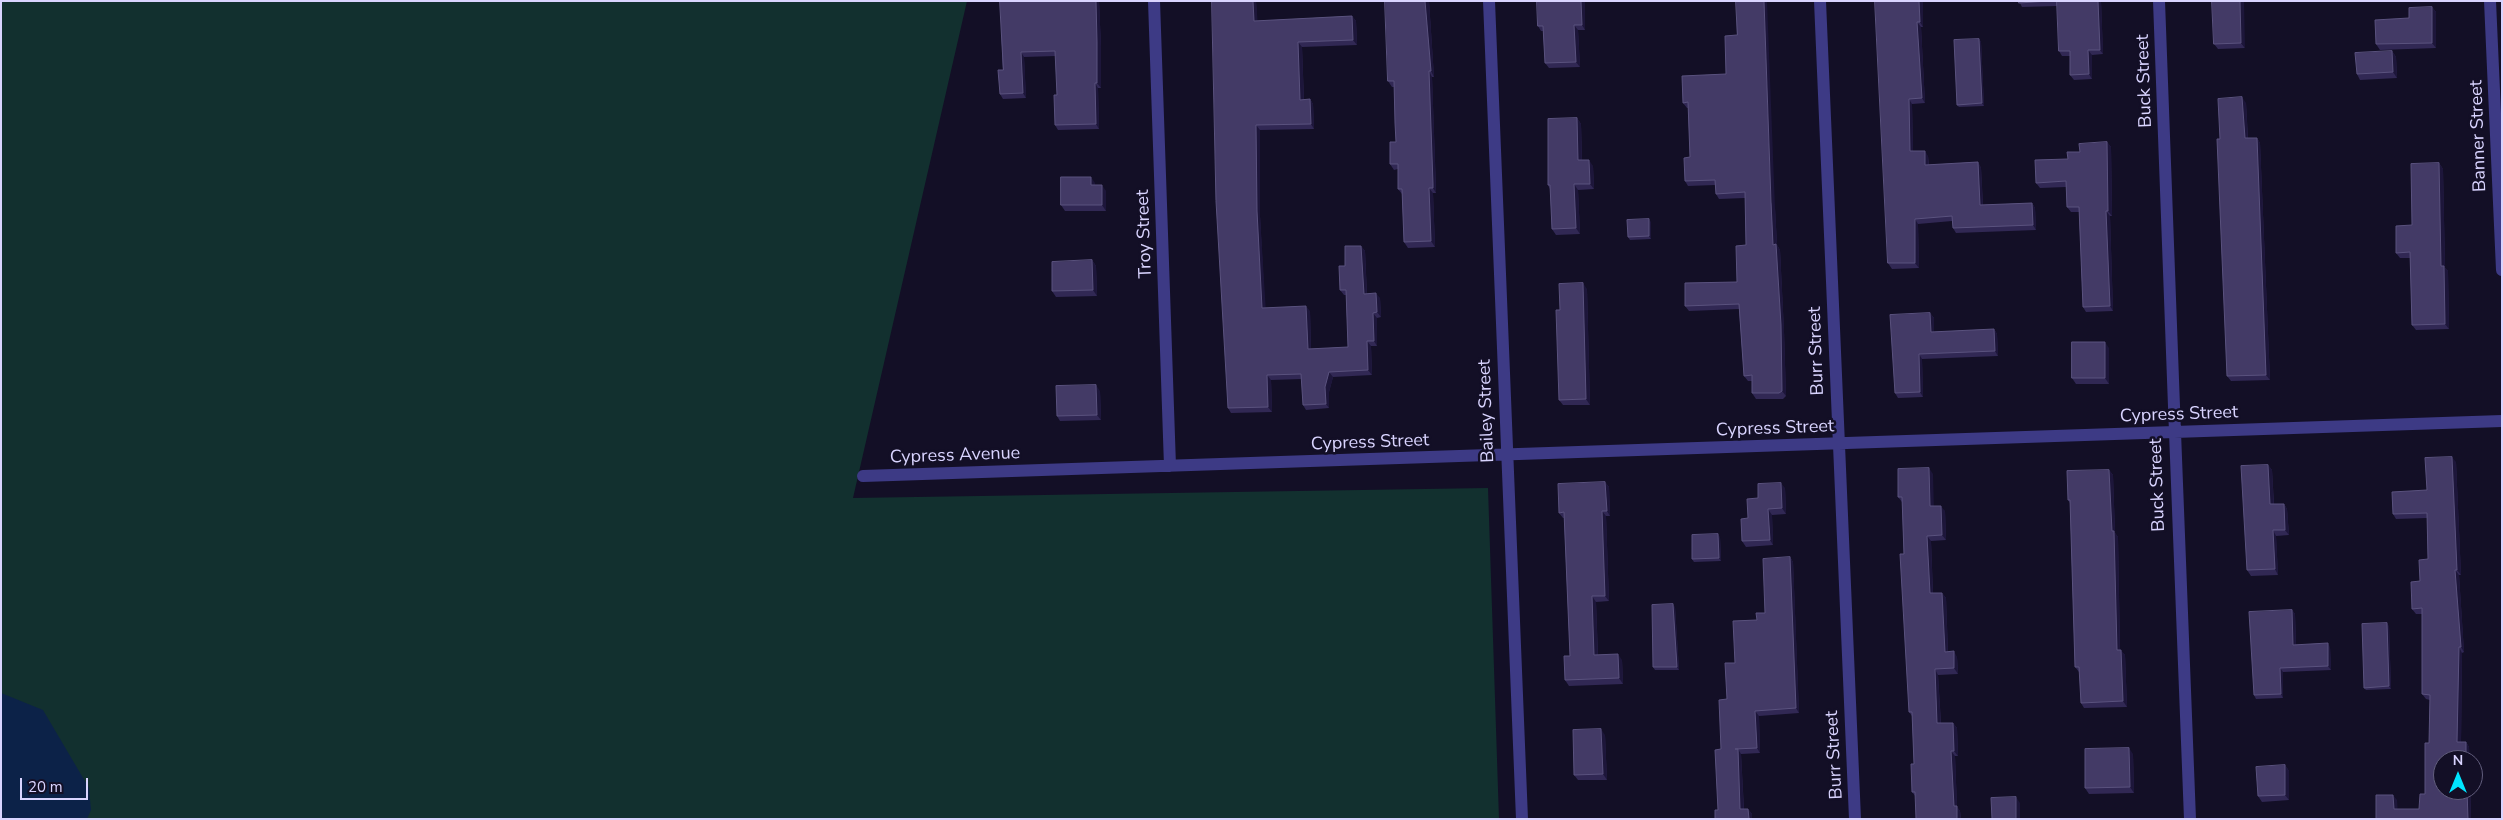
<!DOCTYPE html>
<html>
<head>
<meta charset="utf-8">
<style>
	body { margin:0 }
	#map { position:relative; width:2503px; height:820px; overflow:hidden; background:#130f26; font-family:"Nunito Sans",sans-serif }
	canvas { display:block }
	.frame { position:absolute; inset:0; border:2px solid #d9d4ff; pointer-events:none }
	.north { position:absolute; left:2433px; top:750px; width:50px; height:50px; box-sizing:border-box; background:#130f26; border:1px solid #625e7d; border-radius:50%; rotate:0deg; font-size:14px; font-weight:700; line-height:20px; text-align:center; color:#d9d4ff }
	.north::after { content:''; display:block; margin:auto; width:18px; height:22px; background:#00e5ff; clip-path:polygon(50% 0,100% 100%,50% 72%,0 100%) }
	.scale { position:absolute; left:20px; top:778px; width:68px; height:22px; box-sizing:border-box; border:2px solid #d9d4ff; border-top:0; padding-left:6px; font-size:15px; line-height:18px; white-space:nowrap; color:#d9d4ff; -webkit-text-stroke:4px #130f26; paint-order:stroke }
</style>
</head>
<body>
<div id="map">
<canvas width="2503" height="820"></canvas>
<div class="frame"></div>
<div class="north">N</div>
<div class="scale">20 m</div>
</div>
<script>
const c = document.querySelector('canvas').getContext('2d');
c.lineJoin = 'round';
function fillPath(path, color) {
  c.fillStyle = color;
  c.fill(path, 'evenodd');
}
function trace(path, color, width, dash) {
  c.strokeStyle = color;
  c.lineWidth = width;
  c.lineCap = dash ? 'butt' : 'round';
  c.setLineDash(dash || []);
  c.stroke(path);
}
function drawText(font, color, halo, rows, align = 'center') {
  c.font = font + ' "Nunito Sans",sans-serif';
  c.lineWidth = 5;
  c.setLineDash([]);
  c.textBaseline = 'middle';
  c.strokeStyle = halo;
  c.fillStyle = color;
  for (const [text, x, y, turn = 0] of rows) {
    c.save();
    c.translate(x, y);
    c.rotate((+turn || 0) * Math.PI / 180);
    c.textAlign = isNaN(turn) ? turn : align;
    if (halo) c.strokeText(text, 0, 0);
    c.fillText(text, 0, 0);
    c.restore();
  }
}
const green = new Path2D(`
	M1 1H967L853 498 1488 488 1499 819H1Z`);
const water = new Path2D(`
	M1 693 43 710 89 788 91 810 87 819H1Z`);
const minor = new Path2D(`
	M1154 1 1170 466
	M1489 1 1522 819
	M1820 1 1855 819
	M2159 1C2170 274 2178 546 2190 819
	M2490 1 2502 270
	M863 476 2502 421`);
const wall = new Path2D(`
	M1000 1H1099L1101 47V88H1098L1099 129 1058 130 1055 125 1057 95 1056 56 1024 57 1026 98 1003 99 1000 94 1003 70Z
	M1212 1H1256L1257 21 1352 16 1356 21 1357 45 1302 47 1304 100 1310 99 1313 104 1314 129 1260 130V216L1265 308 1310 311 1311 349 1348 347 1346 295H1344L1340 290 1345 266 1361 246 1365 251 1367 294 1380 298 1381 317 1377 318V346H1371L1372 375 1333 377 1329 392V408L1306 410 1303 405 1302 379 1271 380 1272 412 1231 413 1228 408Z
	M1429 1 1434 77H1432L1436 189V193H1433L1435 247 1408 248 1404 242 1402 194 1398 189V169L1394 170 1390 164 1396 142 1394 87H1392L1388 81Z
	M1585 1V30H1578L1580 67 1549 68 1545 63 1543 31H1541L1538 26Z
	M1875 1H1923V27H1921L1925 103 1912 104 1913 151 1928 156 1929 165 1978 162 1981 168 1983 205 2032 203 2035 208 2036 230 1956 233 1953 228 1952 221 1918 224 1919 268 1892 269 1888 263Z
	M2019 1H2101L2103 54 2092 55V79L2074 80 2070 75V56H2062L2059 51 2057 6 2022 7Z
	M2212 1 2245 48 2218 49 2214 44Z
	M2432 7 2436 12V48L2380 50 2376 44Z
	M1979 39 1981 42 1984 106 1959 107 1957 105Z
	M2392 51 2396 57 2397 78 2360 80 2357 74Z
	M1682 76 1775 208 1777 245 1780 250 1784 331 1786 396 1783 399H1756L1752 393V381H1748L1744 376 1739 309 1689 311 1685 306 1737 282 1746 245 1745 198 1719 199 1716 194 1715 185 1688 186 1685 181 1690 157 1688 108H1687L1683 103Z
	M2246 103 2248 138H2257L2260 143 2270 380 2231 381 2227 376 2220 139Z
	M1577 118 1581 124 1582 160 1593 166 1594 189 1578 190 1580 234 1556 235 1552 229 1550 189 1548 185Z
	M2107 142 2111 147 2112 216H2110L2113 311 2086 312 2083 307 2079 212H2071L2067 207 2066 187 2040 188 2036 183 2068 159 2080 152Z
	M2439 163 2443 169 2445 268 2448 271 2449 329 2416 330 2412 325 2410 258H2400L2396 253 2412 225Z
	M1095 183V185L1106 191V211H1065L1061 205Z
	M1651 222V239L1630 240 1628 237Z
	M1092 260 1096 266 1097 296 1056 297 1052 291Z
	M1587 289 1590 405H1563L1559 400 1560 310Z
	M1930 313 1934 318V332L1994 329 1997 334 1998 356 1922 359 1923 397 1898 398 1895 393Z
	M2109 348V384H2076L2072 378Z
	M1100 391 1101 420 1060 421 1057 416Z
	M2456 462 2461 575H2459L2464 652 2462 653 2461 742H2466L2469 747 2471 819H2376L2397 800V809H2419L2425 794 2429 743 2430 700 2426 699 2422 694V614H2416L2412 609 2420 581 2428 559 2427 518 2396 519 2393 514 2427 490Z
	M2268 465 2272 470 2274 504H2284L2287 509 2289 535 2276 536 2278 575 2251 576 2247 570Z
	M2109 470 2113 475 2115 533 2118 537 2120 650 2125 655 2127 707 2084 708 2081 703 2080 672H2079L2075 667 2070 503 2068 500Z
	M1933 474V506L1945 511 1946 540 1931 541 1933 593H1942L1946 598 1948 652 1957 657 1958 674 1938 675 1941 723H1953L1957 728 1958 756H1955L1957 807 1960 811 1961 819H1916V797L1912 792 1914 764 1912 716 1909 712 1902 502 1898 497Z
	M1605 482 1609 487 1610 516H1606L1609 601 1596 602 1598 655 1622 660 1623 684 1569 686 1565 680 1570 656 1564 518H1563L1559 513Z
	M1785 488 1786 514 1772 515 1773 545 1746 547 1742 541 1748 518 1758 498Z
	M1720 537 1721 561 1694 562 1692 559Z
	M1790 557 1793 562 1799 713 1759 716 1760 753 1741 754 1744 809H1748L1752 814 1718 810 1721 749 1727 699 1735 663 1757 620 1765 613Z
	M1675 607 1679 670H1655L1653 667Z
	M2292 610 2295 614 2296 645 2330 647 2331 670 2283 672V698L2256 699 2254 695Z
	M2389 626 2391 689 2366 690 2364 688Z
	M1605 735 1607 780H1578L1574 775Z
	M2133 754 2134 793 2089 794 2085 788Z
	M2285 765 2289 771V800L2262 802 2258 796Z`);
const shadedWall = new Path2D(`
	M1096 1H1099L1101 47V88L1097 83Z
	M1253 1H1256L1258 26 1254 21Z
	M1425 1H1429L1434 77 1431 71Z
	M1581 1H1585V30L1582 25Z
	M1764 1H1767L1775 208 1777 245 1780 250 1784 331 1786 396 1782 391 1773 245Z
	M1919 1H1923V27L1920 22Z
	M2098 1H2101L2103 54 2100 50Z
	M2240 1H2244L2245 48 2241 43Z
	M2432 7 2436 12V48L2432 43Z
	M1352 16 1356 21 1357 45 1353 40Z
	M1917 22 1921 27 1925 103 1922 98Z
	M1574 25 1578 30 1580 67 1576 62Z
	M1979 39 1981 42 1984 106 1982 103Z
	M1298 42 1302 47 1304 105 1300 100Z
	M2088 50 2092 55V79L2089 74Z
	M2392 51 2396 57 2397 78 2393 72Z
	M1021 52 1024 57 1026 98 1023 93Z
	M1429 71 1432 77 1436 193 1433 188Z
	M1095 83 1098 88 1099 129 1096 124Z
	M2242 97 2246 103 2248 144 2245 138Z
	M1310 99 1313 104 1314 129 1311 124Z
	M1909 99 1912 104 1913 156 1910 151Z
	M1577 118 1581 124 1582 166 1578 160Z
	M1256 125 1260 130V216L1266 313 1262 308 1257 211Z
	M2257 138 2260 143 2270 380 2266 375Z
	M2107 142 2111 147 2112 216 2108 211Z
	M1925 151 1928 156 1929 170 1925 165Z
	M1589 160 1593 166 1594 189 1590 184Z
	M1978 162 1981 168 1983 210 1980 205Z
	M2439 163 2443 169 2445 268 2448 271 2449 329 2445 324 2441 266Z
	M1091 177 1095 183V191L1091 185Z
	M1574 184 1578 190 1580 234 1576 228Z
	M1102 185 1106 191V211L1102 205Z
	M1429 188 1433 193 1435 247 1431 241Z
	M2032 203 2035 208 2036 230 2033 225Z
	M2106 211 2110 216 2113 311 2110 306Z
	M1649 219 1651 222V239L1649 236Z
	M1915 219 1918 224 1919 268 1915 263Z
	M1361 246 1365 251 1367 299 1364 294Z
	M1092 260 1096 266 1097 296 1093 290Z
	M1583 283 1587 289 1590 405 1586 399Z
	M1376 293 1380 298 1381 317 1377 312Z
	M1306 306 1310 311 1311 354 1308 349Z
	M1373 313 1377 318V346L1374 341Z
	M1930 313 1934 318V337L1931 332Z
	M1994 329 1997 334 1998 356 1995 351Z
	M1367 341 1371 346 1372 375 1368 370Z
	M2105 342 2109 348V384L2105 378Z
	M1919 354 1922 359 1923 397 1920 392Z
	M1329 372 1333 377 1329 392V408L1326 404 1325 387Z
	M1267 375 1271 380 1272 412 1268 407Z
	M1096 385 1100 391 1101 420 1097 415Z
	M2452 457 2456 462 2461 575 2457 570Z
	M2268 465 2272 470 2274 510 2270 504Z
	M1929 468 1933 474 1934 511 1930 506Z
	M2109 470 2113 475 2115 533 2118 537 2120 656 2117 650Z
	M1605 482 1609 487 1610 516 1607 511Z
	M1781 483 1785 488 1786 514 1782 508Z
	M2284 504 2287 509 2289 535 2285 530Z
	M1941 506 1945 511 1946 540 1942 535Z
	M1768 509 1772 515 1773 545 1770 540Z
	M1602 511 1606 516 1609 601 1605 596Z
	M2273 530 2276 536 2278 575 2275 569Z
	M1718 534 1720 537 1721 561 1719 558Z
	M1927 536 1931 541 1933 599 1930 593Z
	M1790 557 1793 562 1799 713 1796 708Z
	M2455 570 2459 575 2464 652 2461 647Z
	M1942 593 1946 598 1948 657 1945 652Z
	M1592 596 1596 602 1598 661 1594 655Z
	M1673 604 1675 607 1679 670 1677 667Z
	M2292 610 2295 614 2296 649 2293 645Z
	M2387 623 2389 626 2391 689 2389 686Z
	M2328 643 2330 647 2331 670 2328 666Z
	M2459 647 2462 653 2461 747 2457 742Z
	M2121 650 2125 655 2127 707 2123 701Z
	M1954 651 1957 657 1958 674 1954 668Z
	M1618 654 1622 660 1623 684 1619 678Z
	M2280 668 2283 672V698L2281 694Z
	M1935 669 1938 675 1941 728 1937 723Z
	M1755 711 1759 716 1760 753 1757 748Z
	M1953 723 1957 728 1958 756 1954 751Z
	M1601 729 1605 735 1607 780 1603 774Z
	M2466 742 2469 747 2470 760H2466Z
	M2129 748 2133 754 2134 793 2130 787Z
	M1738 749 1741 754 1744 814 1740 809Z
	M1951 751 1955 756 1957 807 1960 811 1961 819H1957L1954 806Z
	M2285 765 2289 771V800L2285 795Z
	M2467 790H2470L2471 819H2468Z
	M2393 795 2397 800 2398 814 2394 809Z
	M2016 797 2020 803V819H2016Z
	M1748 809 1752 814V819H1749Z`);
const building = new Path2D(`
	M1000 1H1096L1097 42V83H1095L1096 124 1055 125 1054 95H1057L1055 51 1021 52 1023 93 1000 94 998 70H1003Z
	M1212 1H1253L1254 21 1352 16 1353 40 1298 42 1300 100 1310 99 1311 124 1256 125 1257 211 1262 308 1306 306 1308 349 1348 347 1346 290H1340L1339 266H1345V246H1361L1364 294 1376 293 1377 312 1373 313 1374 341H1367L1368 370 1329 372 1325 387 1326 404 1303 405 1301 374 1267 375 1268 407 1228 408 1216 201Z
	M1385 1H1425L1431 71H1429L1433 184V188H1429L1431 241 1404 242 1402 189H1398V164H1390V142H1396L1395 123 1394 81H1388Z
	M1537 1H1581L1582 25H1574L1576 62 1545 63 1543 26H1538Z
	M1736 1H1764L1771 202 1773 245 1776 244 1781 325 1782 391 1779 393H1752V375L1744 376 1739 304 1685 306V283L1737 282 1736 246 1746 245 1745 192 1716 194 1715 180 1685 181 1684 158 1690 157 1688 102 1683 103 1682 76 1726 74 1725 36 1737 35Z
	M1875 1H1919L1920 22H1917L1922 98 1909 99 1910 151H1925V165L1978 162 1980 205 2032 203 2033 225 1953 228 1952 216 1915 219V263H1888Z
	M2019 1H2049L2019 3Z
	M2057 1H2098L2100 50H2088L2089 74 2070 75V51H2059Z
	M2212 1H2240L2241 43 2214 44Z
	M2432 7V43L2376 44 2375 20 2409 18V8Z
	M1979 39 1982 103 1957 105 1954 40Z
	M2392 51 2393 72 2357 74 2355 53Z
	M2242 97 2245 138H2257L2266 375 2227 376 2217 139H2220L2218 99Z
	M1577 118 1578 160H1589L1590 184H1574L1576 228 1552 229 1550 185H1548V119Z
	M2107 142 2108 211H2106L2110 306 2083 307 2079 207H2067L2066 181 2036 183 2035 160 2068 159 2067 152H2080L2079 144Z
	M2439 163 2441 266H2444L2445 324 2412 325 2410 252 2396 253V226L2412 225 2411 164Z
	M1061 177H1091V185H1102V205H1061Z
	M1649 219V236L1628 237 1627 220Z
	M1092 260 1093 290 1052 291V262Z
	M1583 283 1586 399 1559 400 1556 310H1560L1559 284Z
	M1930 313 1931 332 1994 329 1995 351 1919 354 1920 392 1895 393 1890 315Z
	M2072 342H2105V378H2072Z
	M1096 385 1097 415 1057 416 1056 386Z
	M2452 457 2457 570H2455L2461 647H2459L2457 742H2466V760H2443V790H2467L2468 819H2376V795H2393L2394 809H2419L2420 794H2425V743H2429L2430 695 2422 694V608L2412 609 2411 582 2420 581 2419 560 2428 559 2427 513 2393 514 2392 492 2427 490 2425 458Z
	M2268 465 2270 504H2284L2285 530H2273L2275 569 2247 570 2241 466Z
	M1929 468 1930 506H1941L1942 535 1927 536 1930 593H1942L1945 652 1954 651V668L1935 669 1937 723H1953L1954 751H1951L1954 806H1957V819H1916L1915 792H1912L1911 764H1914L1912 712H1909L1900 554H1904L1902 497H1898V469Z
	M2109 470 2112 531H2114L2117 650H2121L2123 701 2081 703 2079 667H2075L2070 500H2068L2067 471Z
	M1605 482 1607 511H1602L1605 596H1592L1594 655 1618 654 1619 678 1565 680 1564 656H1570L1564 512 1559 513 1558 484Z
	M1781 483 1782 508 1768 509 1770 540 1742 541 1741 519 1748 518 1747 499 1758 498V484Z
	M1718 534 1719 558 1692 559V535Z
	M1790 557 1796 708 1755 711 1757 748 1735 749H1738L1740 809H1748L1749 819H1715V810H1718L1715 750 1721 749 1719 700 1727 699 1725 663H1735L1733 621 1757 620 1756 613H1765L1763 559Z
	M1673 604 1677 667H1653L1652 605Z
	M2292 610 2293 645 2328 643V666L2280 668 2281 694 2254 695 2249 612Z
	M2387 623 2389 686 2364 688 2362 624Z
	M1601 729 1603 774 1574 775 1573 730Z
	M2129 748 2130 787 2085 788V749Z
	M2285 765V795L2258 796 2256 767Z
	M2016 797V819H1992L1991 798Z`);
const streetNames = [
	["Buck Street",2145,81,-92],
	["Banner Street",2479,136,-92],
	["Troy Street",1145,234,-92],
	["Burr Street",1817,351,-92],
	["Bailey Street",1487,411,-92],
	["Cypress Street",2179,415,-2],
	["Cypress Street",1775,429,-2],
	["Cypress Street",1370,443,-2],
	["Cypress Avenue",955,456,-2],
	["Buck Street",2158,485,-92],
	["Burr Street",1835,755,-93]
];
fillPath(green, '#12302f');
fillPath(water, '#0c2248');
trace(minor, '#3d3a85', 12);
fillPath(wall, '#312854');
fillPath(shadedWall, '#1d163a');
fillPath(building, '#433a66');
trace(building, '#5a527e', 1);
drawText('18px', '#d9d4ff', '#130f26', streetNames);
</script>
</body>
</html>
